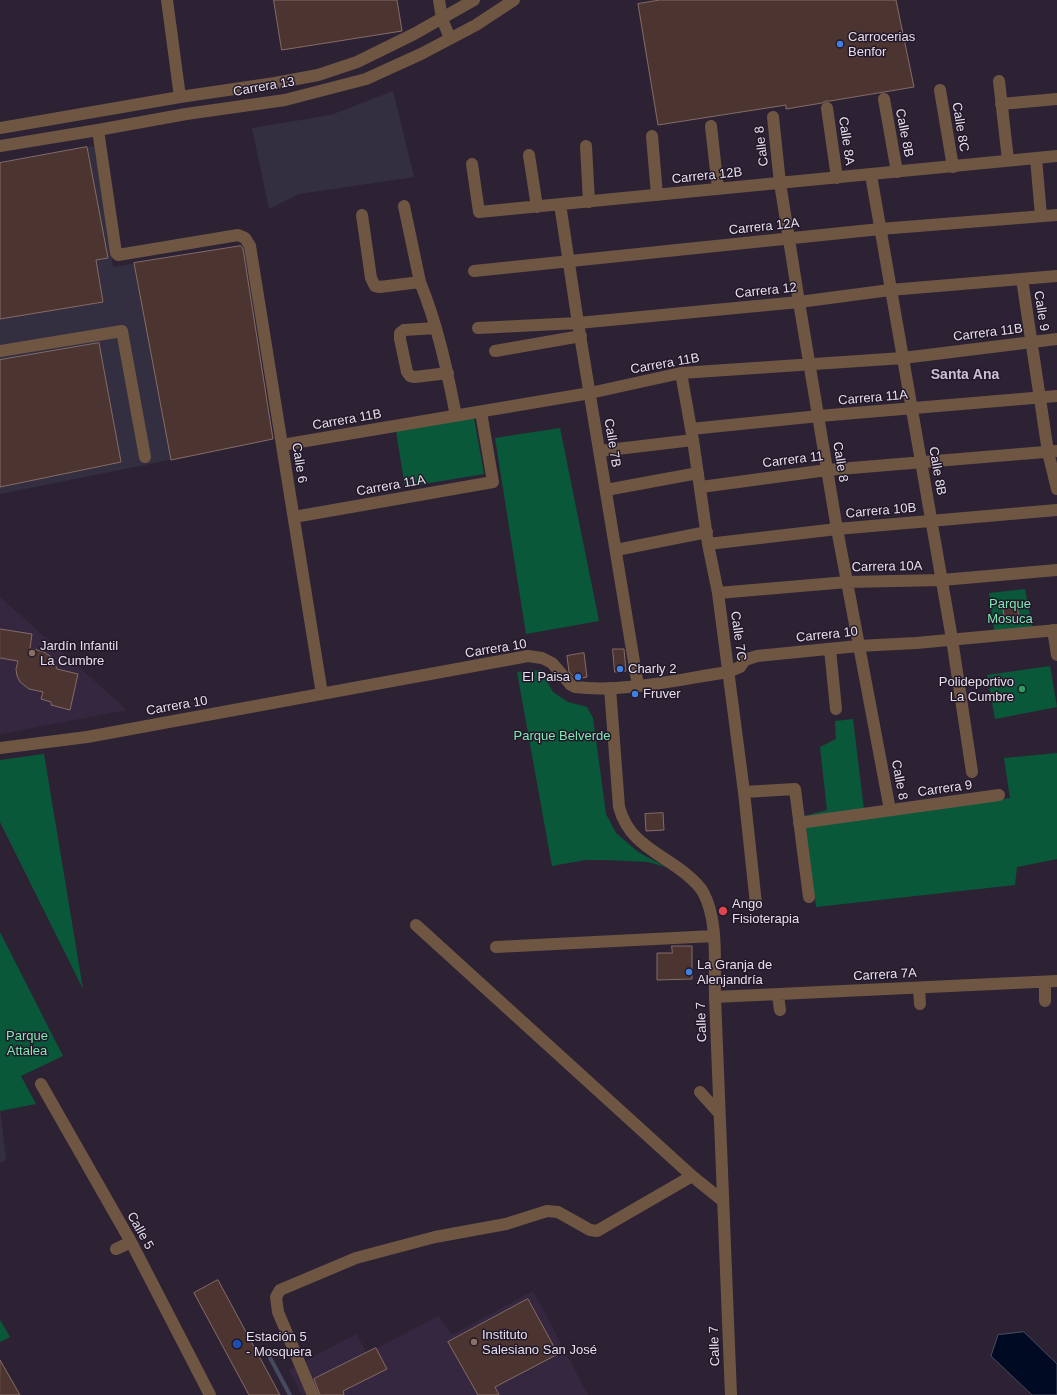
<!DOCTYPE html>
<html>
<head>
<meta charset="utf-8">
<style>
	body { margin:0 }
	canvas { display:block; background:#2c2234 }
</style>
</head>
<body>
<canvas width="1057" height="1395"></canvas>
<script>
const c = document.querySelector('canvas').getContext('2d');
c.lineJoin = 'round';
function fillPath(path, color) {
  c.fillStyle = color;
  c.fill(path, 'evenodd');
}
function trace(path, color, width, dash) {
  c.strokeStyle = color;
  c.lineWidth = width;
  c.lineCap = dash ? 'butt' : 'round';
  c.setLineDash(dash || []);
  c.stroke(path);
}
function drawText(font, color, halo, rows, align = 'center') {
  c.font = font + ' Helvetica,sans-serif';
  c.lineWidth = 3;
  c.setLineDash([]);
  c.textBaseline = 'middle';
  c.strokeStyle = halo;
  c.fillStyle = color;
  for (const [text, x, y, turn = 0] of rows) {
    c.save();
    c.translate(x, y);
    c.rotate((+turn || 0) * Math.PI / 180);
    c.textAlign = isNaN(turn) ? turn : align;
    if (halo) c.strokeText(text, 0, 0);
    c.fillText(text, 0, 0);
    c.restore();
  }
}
const industrial = new Path2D(`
	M393 91 414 177 299 194 269 209 252 128 331 115Z
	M94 146 113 267 244 246 273 439 0 494V163Z
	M0 1107 6 1160 0 1163Z`);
const built = new Path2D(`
	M0 597 127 710 0 734Z
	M533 1291 588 1395H302L289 1370 356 1334 367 1353 439 1316 452 1335Z`);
const green = new Path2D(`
	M474 418 484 474 405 487 396 431Z
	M560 428 599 621 526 634 495 438Z
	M1025 589 1033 632 995 635 989 593Z
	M1050 666 1057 707 995 719 987 675Z
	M541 670 553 692 568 702 587 707 593 718 606 814 616 833 638 852 666 867 648 862 607 860H585L552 866 517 672Z
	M853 719 865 818 1010 798 1004 758 1057 753V859L1017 867 1015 885 816 907 804 816 827 810 820 747 836 739 835 721Z
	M44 754 83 989 0 822V760Z
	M0 932 63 1056 21 1076 36 1104 0 1111Z
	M0 1320 10 1337 0 1342Z`);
const water = new Path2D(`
	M1024 1332 1057 1364V1395H1032L991 1356 998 1335Z`);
const stream = new Path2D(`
	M268 1354 290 1395`);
const building = new Path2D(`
	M274 0H397L402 31 282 50Z
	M660 0H896L914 87 830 101H826L822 103 786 109V105L658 125 638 4Z
	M87 147 108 258 96 260 103 302 0 319V163Z
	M241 246 243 249 273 439 171 460 134 263Z
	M99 343 121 462 0 487V360Z
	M1016 601 1020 622 1005 623 1002 602Z
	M0 629 32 634 30 648 44 652 50 656 54 661 57 669 78 674 70 710 51 705V702L41 699 43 692 29 689 20 682 17 676 16 669 18 661 0 658Z
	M613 649H624L626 671 615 672Z
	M584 653 587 677 576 679 569 672 567 656Z
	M663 813 664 830 646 831 645 814Z
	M672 946H692V979L657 980V953H672Z
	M218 1280 280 1395H249L194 1293Z
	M528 1299 558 1354 495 1387 499 1395H478L448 1342Z
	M376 1348 387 1369 343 1391 344 1395H320L314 1379Z
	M0 1360 20 1395H0Z`);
const minor = new Path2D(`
	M167 0 180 97
	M439 0 442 19 450 38
	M999 81 1008 160
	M940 90 953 167
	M884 99 897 172
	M1001 104 1057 99
	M827 108 837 178
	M773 117 780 183 799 302 837 529 890 810
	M711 126 718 189
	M0 128 180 97 275 83 318 75 357 62 414 34 474 0
	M98 130 116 253 118 255 238 235 245 238 250 246 322 694
	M652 136 657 195
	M0 146 98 130 186 114 285 100 366 79 421 54 476 25 514 0
	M586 146 589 202
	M529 155 537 207
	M1036 158 1041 216
	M472 164 479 212 1057 156
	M871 175 952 639 972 772
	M560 204 578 323 638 686
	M404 206 420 282
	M362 215 371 278 375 286 380 287 420 282C438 326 447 370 456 416
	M474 271 880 229 1057 215
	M1022 279 1048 452 1057 489
	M436 328 404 330 400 333V339L407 372 410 376 415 377 448 373
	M478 328 578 323 799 302 890 290 1057 276
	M0 351 122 331 145 457
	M495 351 581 336
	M681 373 693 440 708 544 718 593 744 792 756 904
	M691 429 819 416 1057 396
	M282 445 590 393 681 373 903 358 1057 339
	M600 451 693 440
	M701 487 827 470 1057 451
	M606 490 698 473
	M294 517 493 482 481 412
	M708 544 837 529 1057 510
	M616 550 707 532
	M718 593 847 582 942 580 1057 570
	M1053 630 1057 655
	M830 649 836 709
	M610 688 619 807C629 844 659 852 686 874 692 879 699 885 703 892 719 921 714 965 715 997L731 1395
	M0 748 87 737 528 656 542 658 552 663 571 685 575 687C623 693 680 679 728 672L740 667 745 660 757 656 858 646 916 643 1057 630
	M744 792 795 789 809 897
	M799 823 999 795
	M416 925 692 1176 723 1201
	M496 947 714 936
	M1045 982V1001
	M919 988 920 1004
	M778 995 780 1010
	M715 997 1057 981
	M41 1084 131 1242 210 1395
	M700 1092 719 1113
	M116 1249 131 1242
	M313 1395 278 1312 276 1297 280 1290 356 1258 435 1237 506 1224 547 1211 558 1212 590 1230 597 1231 692 1176`);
const markers = [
	[840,44,4,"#3f7fe0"],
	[32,653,4,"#8d6e63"],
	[620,669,4,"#3f7fe0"],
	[578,677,4,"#3f7fe0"],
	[1022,689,4,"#2e9e5b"],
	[635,694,4,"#3f7fe0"],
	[723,911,5,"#e0444e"],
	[689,972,4,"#3f7fe0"],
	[474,1342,4,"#8d6e63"],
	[237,1344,5,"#1a4fb4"]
];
const poiNames = [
	["Carrocerias",848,37],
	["Benfor",848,52],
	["Jardín Infantil",40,646],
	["La Cumbre",40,661],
	["Charly 2",628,669],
	["El Paisa",570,677,"right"],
	["Polideportivo",1014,682,"right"],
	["La Cumbre",1014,697,"right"],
	["Fruver",643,694],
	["Ango",732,904],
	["Fisioterapia",732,919],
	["La Granja de",697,965],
	["Alenjandría",697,980],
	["Instituto",482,1335],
	["Salesiano San José",482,1350],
	["Estación 5",246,1337],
	["- Mosquera",246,1352]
];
const streetNames = [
	["Carrera 13",264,87,-10],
	["Calle 8C",960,127,81],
	["Calle 8B",904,133,79],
	["Calle 8A",846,141,82],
	["Calle 8",762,146,-97],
	["Carrera 12B",707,176,-6],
	["Carrera 12A",764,227,-6],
	["Carrera 12",766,291,-6],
	["Calle 9",1041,311,81],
	["Carrera 11B",988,333,-7],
	["Carrera 11B",665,364,-10],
	["Carrera 11A",873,398,-5],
	["Carrera 11B",347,420,-10],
	["Calle 7B",612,443,81],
	["Carrera 11",793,460,-7],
	["Calle 8",840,462,81],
	["Calle 6",299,463,81],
	["Calle 8B",937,471,80],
	["Carrera 11A",391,486,-10],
	["Carrera 10B",881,511,-5],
	["Carrera 10A",887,567,-1],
	["Carrera 10",827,635,-6],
	["Calle 7C",738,636,82],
	["Carrera 10",496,649,-9],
	["Carrera 10",177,706,-10],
	["Calle 8",899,780,79],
	["Carrera 9",945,789,-8],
	["Carrera 7A",885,975,-3],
	["Calle 7",702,1022,-92],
	["Calle 5",140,1231,61],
	["Calle 7",715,1346,-92]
];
const parkNames = [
	["Parque",1010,604],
	["Mosuca",1010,619],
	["Parque Belverde",562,736],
	["Parque",27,1036],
	["Attalea",27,1051]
];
const neighbourhoodNames = [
	["Santa Ana",965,375]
];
fillPath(industrial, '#332f40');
fillPath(built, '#35273f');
fillPath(green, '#095839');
fillPath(water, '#000b23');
trace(water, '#454b5f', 1);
trace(stream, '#454b5f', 4);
fillPath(building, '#4c3531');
trace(building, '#856b66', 1);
trace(minor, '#6e5643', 12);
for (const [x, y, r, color] of markers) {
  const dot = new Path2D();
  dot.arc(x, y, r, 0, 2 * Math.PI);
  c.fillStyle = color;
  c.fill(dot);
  trace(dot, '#221829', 1.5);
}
drawText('13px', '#e6dfeb', '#221829', poiNames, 'left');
drawText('13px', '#e6dfeb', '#221829', streetNames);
drawText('13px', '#7ee9b3', '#221829', parkNames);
drawText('bold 14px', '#ccbfd6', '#221829', neighbourhoodNames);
</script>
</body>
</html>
